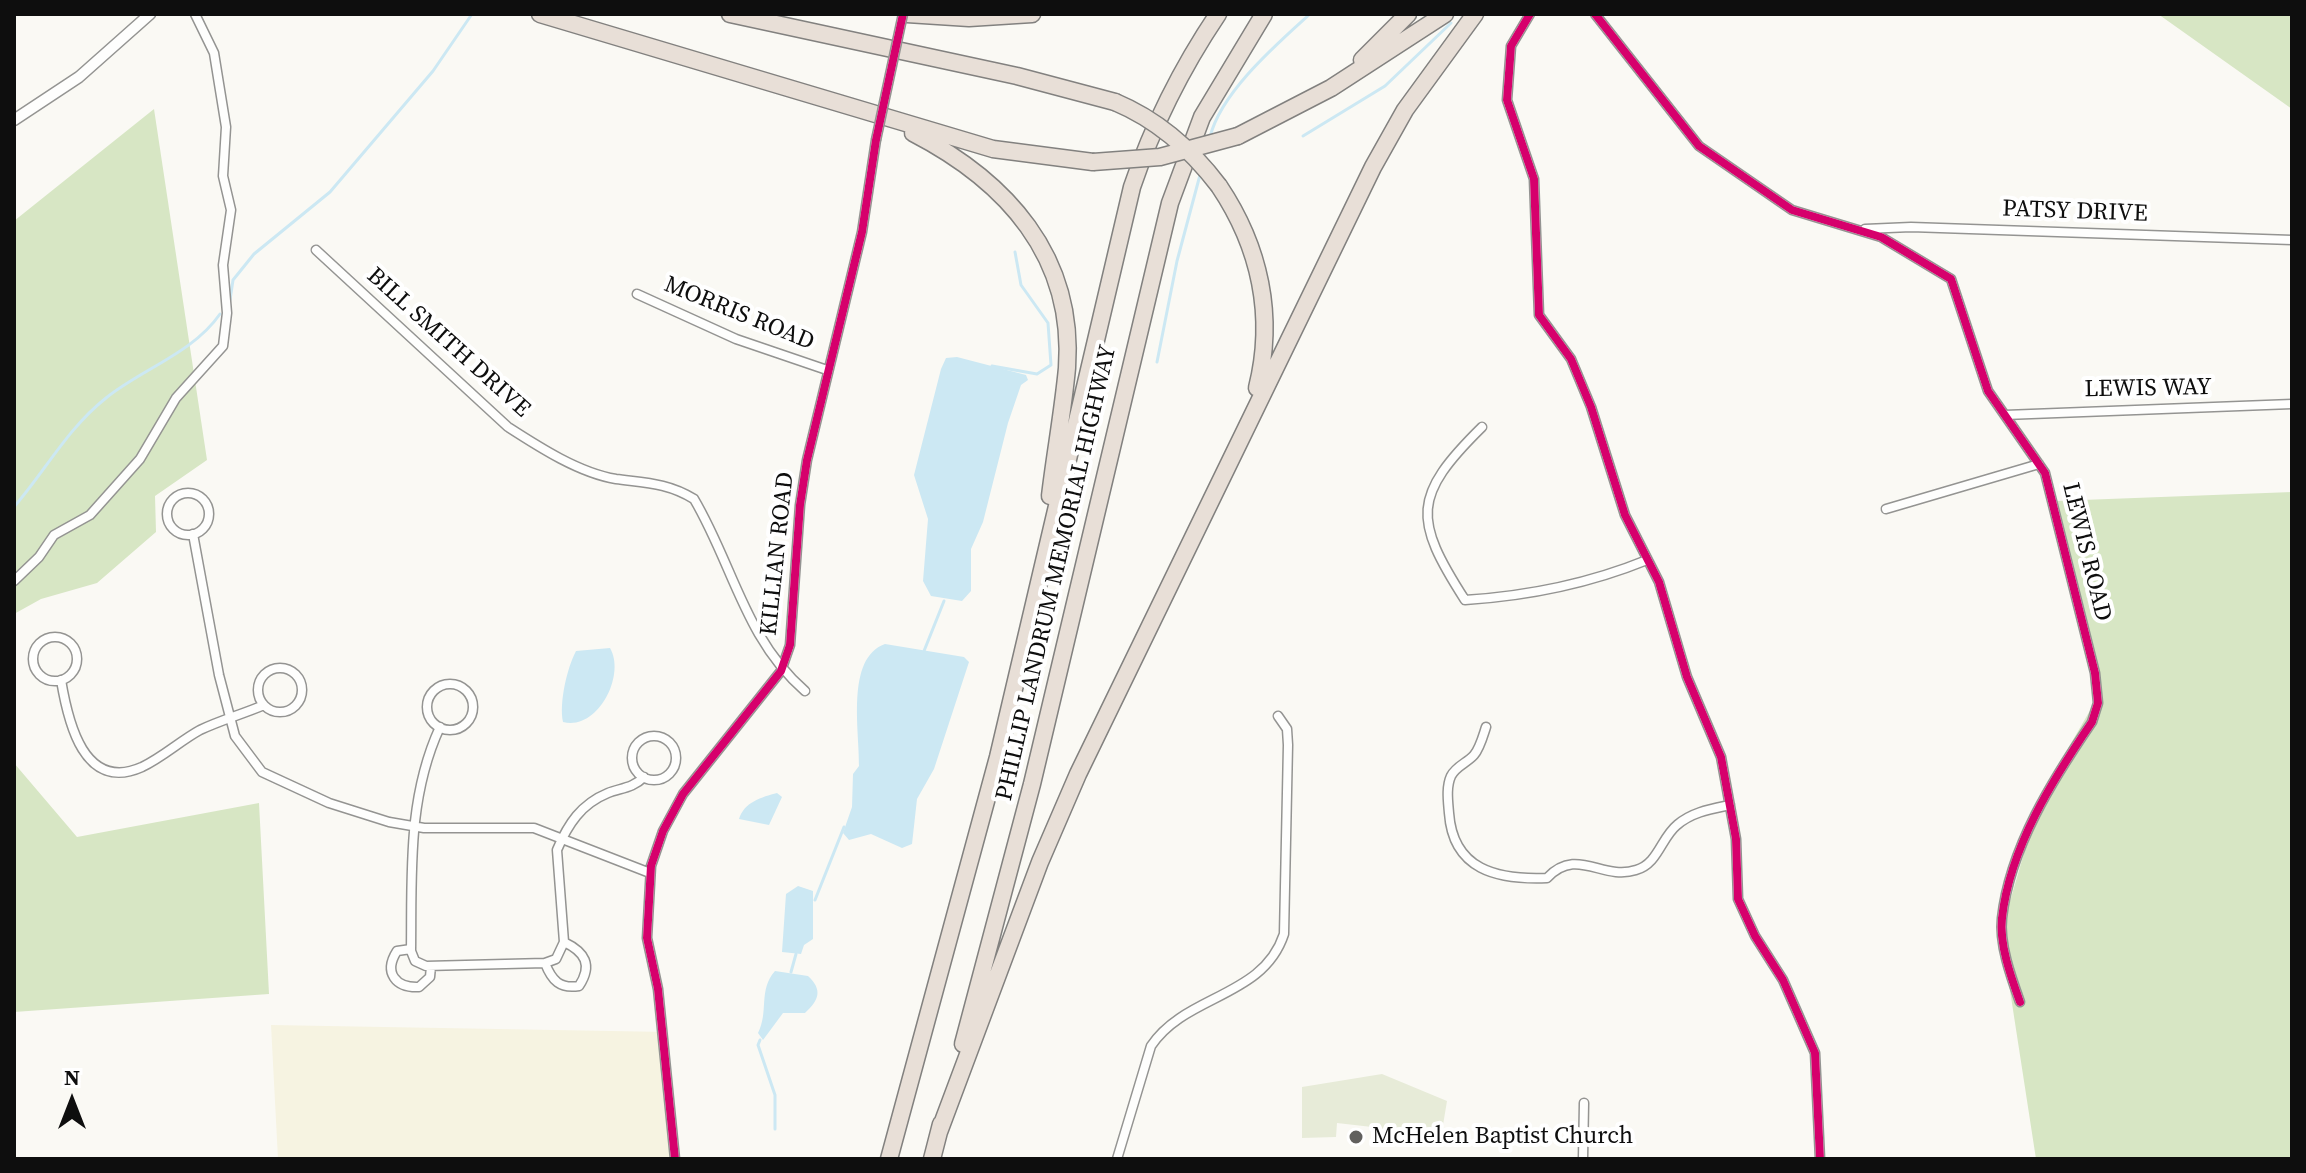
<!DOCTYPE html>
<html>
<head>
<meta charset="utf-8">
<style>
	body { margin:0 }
	#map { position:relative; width:2306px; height:1173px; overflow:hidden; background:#faf9f4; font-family:"Source Serif 4",serif }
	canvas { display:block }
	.frame { position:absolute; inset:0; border:16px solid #0e0e0e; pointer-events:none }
	.north { position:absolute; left:32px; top:1061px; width:80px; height:80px; -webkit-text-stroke:6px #fff; paint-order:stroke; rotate:0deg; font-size:22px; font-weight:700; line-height:32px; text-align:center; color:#0e0e0e }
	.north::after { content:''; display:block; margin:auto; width:28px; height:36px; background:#0e0e0e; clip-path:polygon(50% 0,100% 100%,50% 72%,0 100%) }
</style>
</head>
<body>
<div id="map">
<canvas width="2306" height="1173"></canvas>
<div class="frame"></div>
<div class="north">N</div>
</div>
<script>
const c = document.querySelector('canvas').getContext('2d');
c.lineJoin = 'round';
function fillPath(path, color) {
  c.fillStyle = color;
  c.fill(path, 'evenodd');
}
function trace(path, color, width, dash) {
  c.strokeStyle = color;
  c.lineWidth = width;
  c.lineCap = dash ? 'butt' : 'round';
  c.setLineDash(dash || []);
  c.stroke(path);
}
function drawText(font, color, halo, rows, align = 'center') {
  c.font = font + ' "Source Serif 4",serif';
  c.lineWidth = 8;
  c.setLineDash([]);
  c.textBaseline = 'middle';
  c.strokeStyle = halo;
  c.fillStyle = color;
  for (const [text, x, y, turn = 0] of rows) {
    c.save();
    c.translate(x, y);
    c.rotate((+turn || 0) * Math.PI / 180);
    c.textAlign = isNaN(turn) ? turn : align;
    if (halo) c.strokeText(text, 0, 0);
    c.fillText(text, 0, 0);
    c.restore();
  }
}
const farmland = new Path2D(`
	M271 1025 668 1032 676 1159H278Z`);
const forest = new Path2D(`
	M2158 14H2292V109Z
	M154 109 207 460 155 496 156 532 97 583 41 599 14 614V221Z
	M2292 492V1159H2036L2001 932 2041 795 2099 695 2056 501Z
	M14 763 77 837 259 803 269 994 14 1012Z`);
const cemetery = new Path2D(`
	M1382 1074 1447 1101 1441 1137 1374 1136 1372 1127 1337 1123 1336 1137 1302 1138V1087Z`);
const water = new Path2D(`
	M957 357 1026 375 1028 380 1021 385 1008 423 983 522 971 549V591L962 601 931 596 923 581 928 519 914 475 941 369 946 358Z
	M885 644 964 657 969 662 934 769 917 799 912 844 902 848 871 834 849 840 843 833 852 807 853 774 859 766C860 733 845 658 885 644Z
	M610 648C626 675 598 731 563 722 559 703 567 668 576 651Z
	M777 793 782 797 769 825 739 819C744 802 762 797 777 793Z
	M798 886 813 891V939L804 945 801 954 782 952 786 894Z
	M775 971 808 976C823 990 819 1000 805 1013H783L763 1040 758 1033C769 1012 758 990 775 971Z`);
const stream = new Path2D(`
	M1303 136 1385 86 1451 23
	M1210 137C1221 92 1277 44 1310 14
	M230 300 233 280 254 254 330 192 433 71 472 14
	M1157 362 1177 261 1200 175
	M992 366 1037 374 1051 365 1048 323 1021 285 1015 252
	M14 507C46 470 67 429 106 398 142 369 193 353 220 314
	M924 651 944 601
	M815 900 844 827
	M791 972 796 954
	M760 1040 758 1045 775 1095V1129`);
const minor = new Path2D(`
	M1530 14 1511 46 1507 100 1534 179 1539 315 1571 359 1591 407 1625 515 1659 582 1687 677 1721 757 1736 839 1738 899 1755 936 1783 980 1815 1053 1820 1159
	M1595 14 1699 146 1792 210 1881 237 1951 279 1988 391 2045 473 2095 673 2098 703 2092 722C2053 779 2010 847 2002 918 1999 944 2011 977 2020 1002
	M1865 229 1911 227 2292 240
	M316 250 508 427C539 447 579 473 616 479 646 483 668 483 694 499 733 565 745 639 805 691
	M637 294 736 339 827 370
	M2005 415 2292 404
	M1482 427C1412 496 1413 519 1465 600 1528 596 1588 584 1647 560
	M167 514a21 21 0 1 1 42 0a21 21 0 1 1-42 0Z
	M1886 509 2039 464
	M193 534 219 675 235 736 262 772 329 803 389 822 424 828H534L650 873
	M14 581 39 557 54 535 90 515 140 459 176 398 223 346 227 313 223 265 231 210 223 176 226 127 214 53 195 14
	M33 659a22 22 0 1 1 44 0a22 22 0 1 1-44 0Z
	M258 690a22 22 0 1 1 44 0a22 22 0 1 1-44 0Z
	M61 680C68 722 84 793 142 767 163 757 180 741 200 730 221 720 243 714 264 705
	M427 707a23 23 0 1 1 46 0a23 23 0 1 1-46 0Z
	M440 727C407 798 412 875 411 951L415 961 426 966 545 963 556 959 564 942 557 850C568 824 581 804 608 793 621 788 633 788 644 777
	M1486 727C1483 736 1480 748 1474 755 1467 763 1456 766 1451 776 1446 787 1448 801 1449 813 1453 870 1497 880 1547 878 1577 846 1602 881 1636 870 1658 864 1661 838 1677 825 1692 812 1711 809 1730 805
	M632 758a22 22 0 1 1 44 0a22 22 0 1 1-44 0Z
	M411 949 397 951C383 973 396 988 419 987L430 977 431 966
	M545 963C552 981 560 989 579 986 593 965 585 952 564 942
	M675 1159 658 989 647 938 651 866 663 831 683 794 781 671 790 645 800 505 807 460 862 232 876 140
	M1117 1159 1151 1046C1186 994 1263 998 1284 934L1288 745 1287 729 1278 716
	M1583 1159 1584 1103`);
const tertiary = new Path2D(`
	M14 120 79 77 150 14`);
const motorway = new Path2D(`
	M540 14 993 149 1093 162
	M730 14 1017 76 1115 102
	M907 14 969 18 1032 14
	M1362 60 1408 14
	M913 133C1006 181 1075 256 1067 368 1063 411 1055 454 1050 496
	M1238 136 1331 88 1445 14
	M1219 186C1260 247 1275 316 1257 388
	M963 1044 1032 784 1170 203 1202 117 1264 14
	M939 1132 1040 862 1078 774 1373 167 1405 110 1475 14
	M889 1159 998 757 1132 187C1153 125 1181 69 1218 14
	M932 1159 941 1124`);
const minorBridge = new Path2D(`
	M876 140 903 14`);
const motorwayBridge = new Path2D(`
	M1115 102C1158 120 1191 149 1219 186
	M1093 162 1160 157 1238 136`);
const cycleway = new Path2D(`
	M1530 14 1511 46 1507 100 1534 179 1539 315 1571 359 1591 407 1625 515 1659 582 1687 677 1721 757 1736 839 1738 899 1755 936 1783 980 1815 1053 1820 1159
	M1595 14 1699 146 1792 210 1881 237 1951 279 1988 391 2045 473 2095 673 2098 703 2092 722C2053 779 2010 847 2002 918 1999 944 2011 977 2020 1002
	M675 1159 658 989 647 938 651 866 663 831 683 794 781 671 790 645 800 505 807 460 862 232 876 140 903 14`);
const markers = [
	[1356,1137,8,"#61605e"]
];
const streetNames = [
	["PATSY DRIVE",2075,212,2],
	["MORRIS ROAD",739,314,22],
	["BILL SMITH DRIVE",448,343,42],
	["LEWIS WAY",2148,389,-1],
	["LEWIS ROAD",2086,552,76],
	["KILLIAN ROAD",778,554,-84],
	["PHILLIP LANDRUM MEMORIAL HIGHWAY",1057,573,-77]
];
const poiNames = [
	["McHelen Baptist Church",1372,1137]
];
fillPath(farmland, '#f6f3e1');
fillPath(forest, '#d7e6c4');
fillPath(cemetery, '#e7ebd8');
fillPath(water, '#cce8f3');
trace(stream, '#cce8f3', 3);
trace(minor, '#949492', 11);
trace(tertiary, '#949492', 13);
trace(motorway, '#82817f', 19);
trace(minor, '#fefefd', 8);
trace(tertiary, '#fefefd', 10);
trace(motorway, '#e8dfd7', 16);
trace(minorBridge, '#949492', 11, []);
trace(motorwayBridge, '#82817f', 19, []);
trace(minorBridge, '#fefefd', 8);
trace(motorwayBridge, '#e8dfd7', 16);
trace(cycleway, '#d6006c', 8);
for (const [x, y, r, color] of markers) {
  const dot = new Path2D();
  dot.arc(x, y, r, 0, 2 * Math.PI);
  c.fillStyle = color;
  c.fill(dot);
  trace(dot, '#fff', 3);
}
drawText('24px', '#0e0e0e', '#fff', streetNames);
drawText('24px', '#0e0e0e', '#fff', poiNames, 'left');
</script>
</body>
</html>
